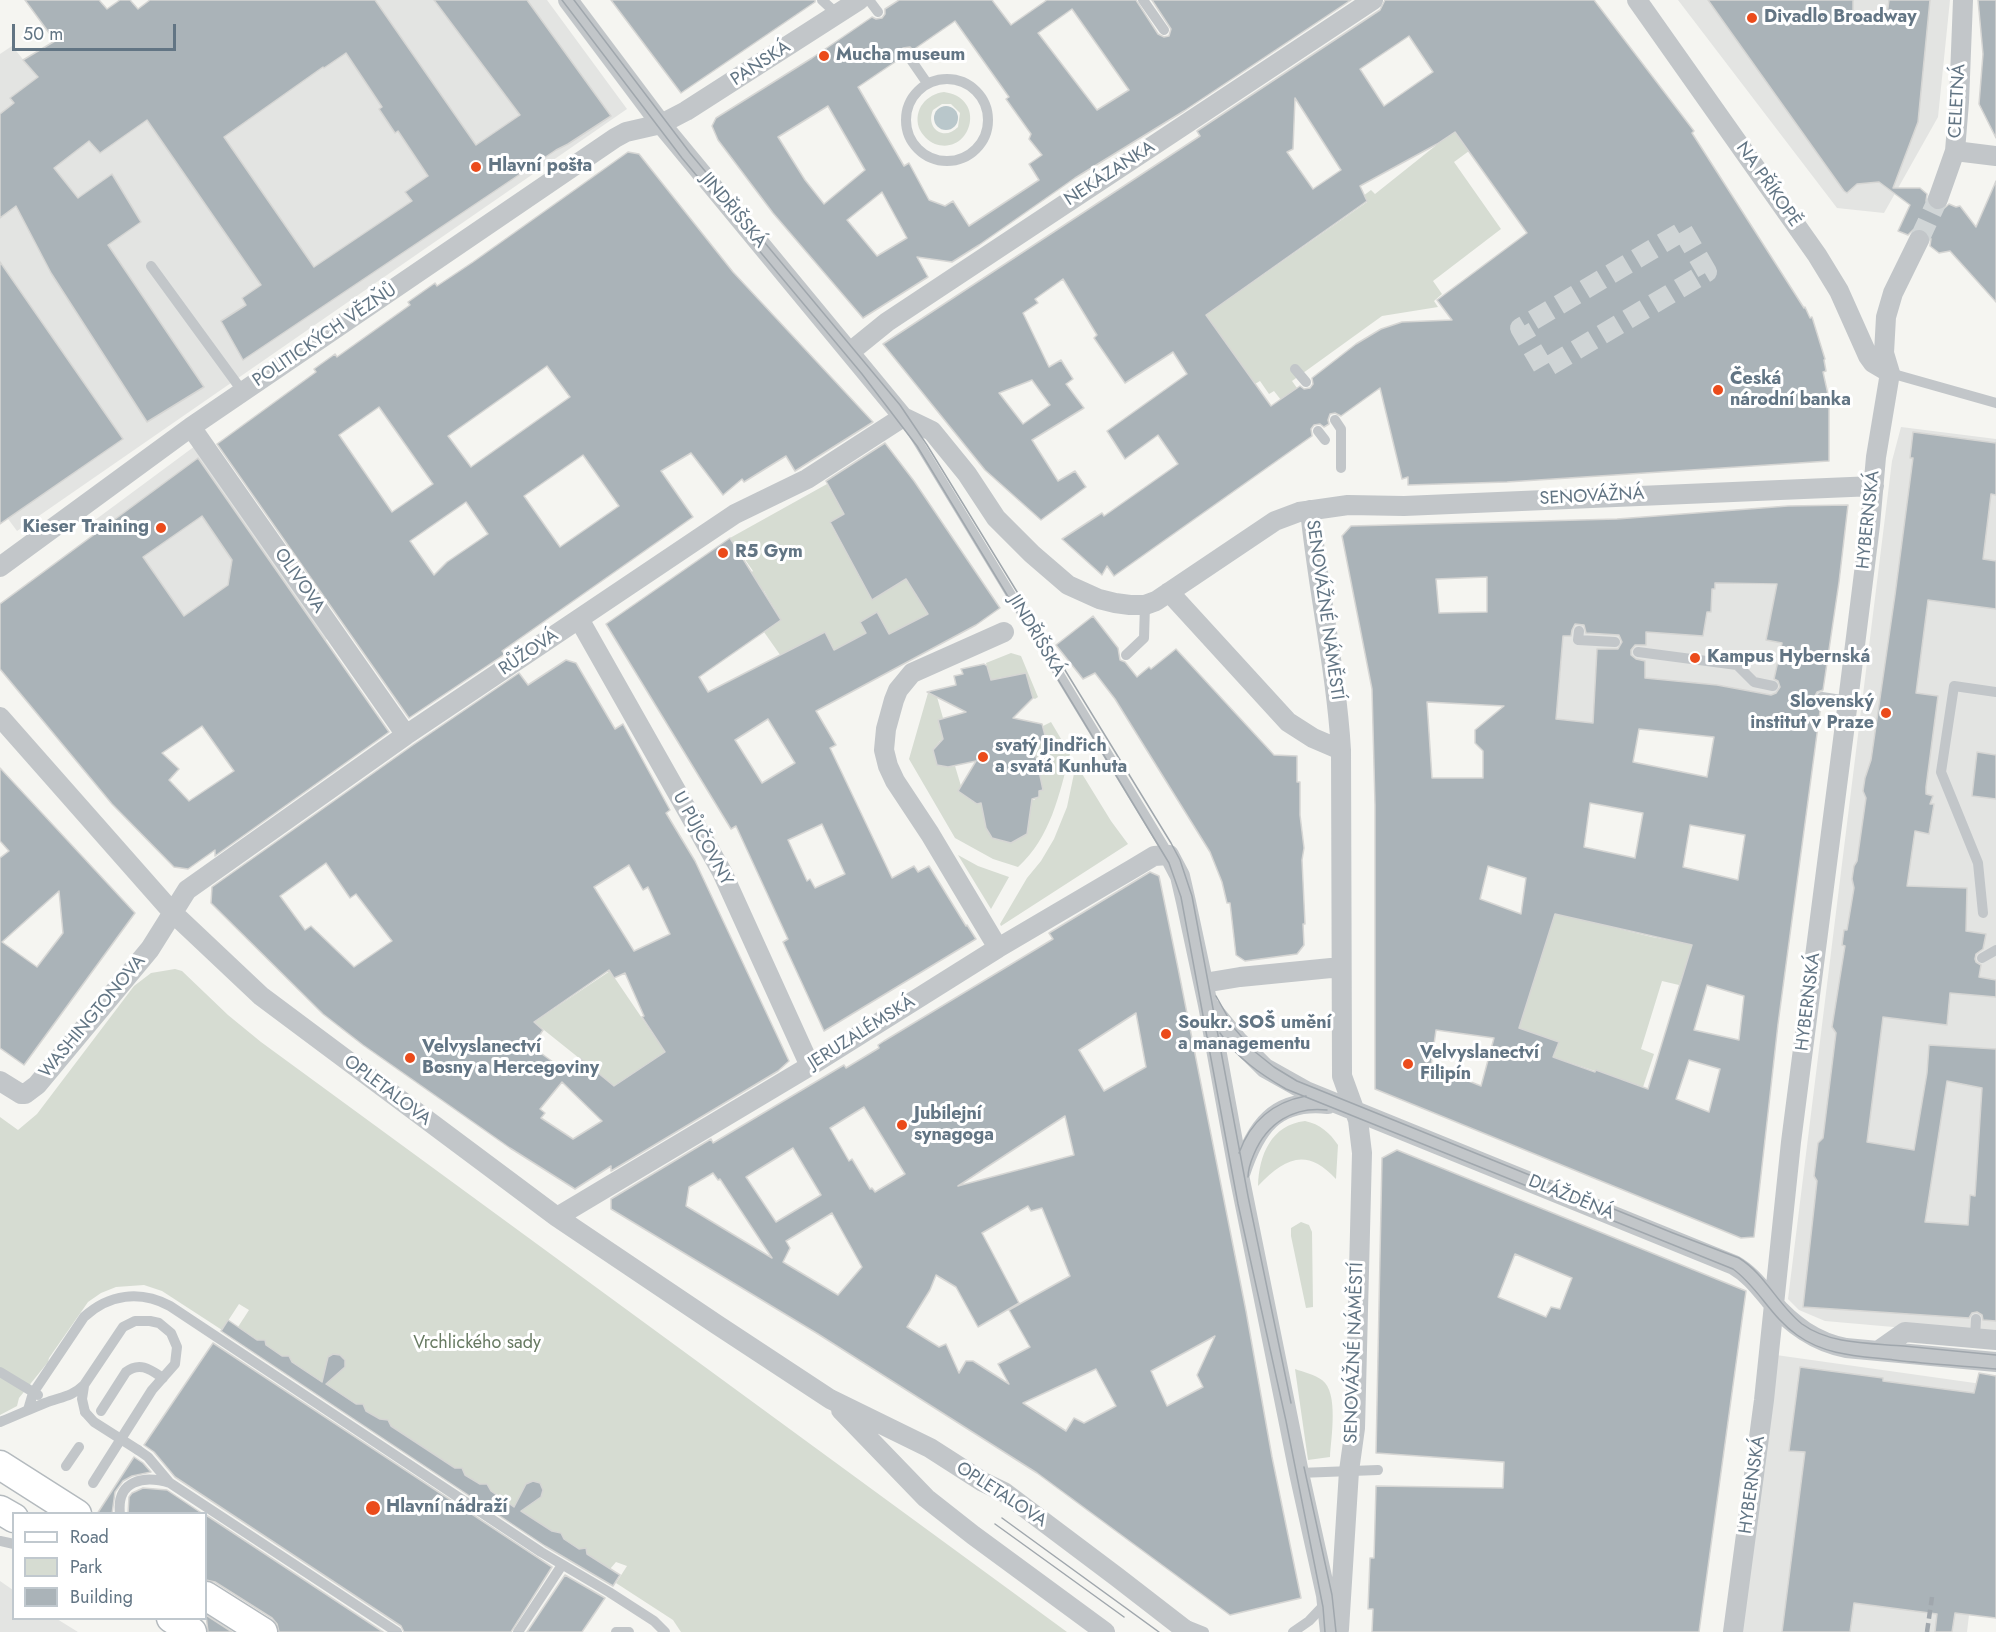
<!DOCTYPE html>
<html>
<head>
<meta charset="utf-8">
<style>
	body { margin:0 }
	#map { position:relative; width:1996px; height:1632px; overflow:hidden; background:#f5f5f1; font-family:Jost,sans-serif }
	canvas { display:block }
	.legend { position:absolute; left:12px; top:1512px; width:195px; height:108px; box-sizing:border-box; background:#fff; border:2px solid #c0c8ce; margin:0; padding:8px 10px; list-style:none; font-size:18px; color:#627584 }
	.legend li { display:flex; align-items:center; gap:12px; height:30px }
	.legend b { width:30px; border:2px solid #c0c8ce }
	.scale { position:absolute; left:12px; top:24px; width:164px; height:27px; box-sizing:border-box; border:3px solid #627584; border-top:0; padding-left:8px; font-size:18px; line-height:21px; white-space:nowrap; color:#627584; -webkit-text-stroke:4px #fff; paint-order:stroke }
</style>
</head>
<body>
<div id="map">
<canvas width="1996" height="1632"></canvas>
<ul class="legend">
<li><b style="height:8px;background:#fff"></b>Road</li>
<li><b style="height:16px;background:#d6dcd2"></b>Park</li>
<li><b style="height:16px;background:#aab3b8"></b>Building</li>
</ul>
<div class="scale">50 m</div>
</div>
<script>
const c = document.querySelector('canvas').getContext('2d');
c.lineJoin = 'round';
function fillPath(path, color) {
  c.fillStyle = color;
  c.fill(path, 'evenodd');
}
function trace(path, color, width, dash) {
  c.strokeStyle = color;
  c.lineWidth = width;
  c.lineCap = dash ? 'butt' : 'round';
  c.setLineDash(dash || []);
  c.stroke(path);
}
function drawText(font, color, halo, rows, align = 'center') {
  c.font = font + ' Jost,sans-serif';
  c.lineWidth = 6;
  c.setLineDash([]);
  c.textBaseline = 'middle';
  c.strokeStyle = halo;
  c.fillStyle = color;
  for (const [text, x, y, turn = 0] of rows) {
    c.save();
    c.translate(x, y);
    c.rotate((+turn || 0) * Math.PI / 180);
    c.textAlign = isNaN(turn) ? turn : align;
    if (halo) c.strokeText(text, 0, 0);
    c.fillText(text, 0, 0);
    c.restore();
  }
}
const built = new Path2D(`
	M322 0H547L627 109 17 531 0 508V54L12 46 100 153Z
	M1678 0H1950L1938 117 1884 213 1837 208Z
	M1901 427 1996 439V1336L1825 1321 1799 1310 1788 1299 1892 461Z
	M195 446 330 637 176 744 105 553 87 526Z
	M1782 575 1839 582 1816 738 1639 728 1556 719 1562 653 1540 651 1520 604 1684 583 1780 585Z
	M1776 1355 1996 1386V1618L1969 1615 1967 1632H1739Z
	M0 1581 13 1590 14 1618 57 1619 78 1632H0Z`);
const green = new Path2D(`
	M944 92C988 98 971 156 935 144 928 141 922 135 919 128 913 109 927 94 944 92ZM942 104H951L960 113 958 127C944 142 925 128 933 110Z
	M1454 131 1469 151 1454 162 1501 229 1433 281 1442 294 1434 301 1438 307 1382 316 1292 381 1297 388 1281 400 1274 391 1269 394 1260 381 1255 384 1213 325 1203 317 1367 202 1363 196 1371 190 1375 194Z
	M827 484 844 514 830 523 872 599 906 579 922 605 957 598 895 631V645L877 612 860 622 866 633 834 650 825 633 790 669 764 632 781 620 764 591 746 601 736 584 753 571 730 538Z
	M1011 653 1021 656 1038 697 1035 699 1033 698 1027 677 1023 674 999 678 991 681 986 663Z
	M928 693 937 697 943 718 938 720 949 739 940 741 933 750 937 764 950 767 955 766 961 786 958 791 981 803 989 816 984 817 989 833 993 830 1004 841 1029 798 1034 800 1039 796V791L1043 790V786L1037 787 1028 748 1035 747 1046 739 1043 726 1051 722 1070 754C1059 795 1051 837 1018 867L993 859 955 838 909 759Z
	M1076 764 1111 821 1128 844 1001 926 1000 924 1027 878 1041 861 1054 839 1067 807Z
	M958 855 978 866 1009 877 991 909Z
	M1555 913 1652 937 1691 944 1692 949 1679 985 1662 981 1641 1049 1654 1054 1643 1087 1514 1044Z
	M175 969 182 971 228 1015 261 1042 1067 1632H681L673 1620 616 1583 627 1566 616 1562 610 1569 586 1554 585 1549 581 1550 562 1538 561 1533 556 1534 366 1411 363 1404 358 1405 290 1361 289 1356 284 1357 265 1345 264 1340 259 1341 238 1327 249 1310 239 1304 222 1330 162 1291 144 1285 116 1287 101 1293 88 1302 49 1358 48 1362 19 1398 17 1406 0 1415V1117L18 1130 37 1114 134 986 151 973Z
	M610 971 665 1052 614 1086 534 1022Z
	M1305 1121C1320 1124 1330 1133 1338 1145L1336 1179C1306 1147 1285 1158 1258 1186 1259 1155 1271 1125 1305 1121Z
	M1301 1222 1309 1225 1312 1232 1313 1307 1306 1308 1291 1236V1228Z
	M1295 1369C1304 1372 1315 1375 1322 1380 1339 1392 1331 1438 1330 1457L1308 1460Z`);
const water = new Path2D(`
	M934 118a12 12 0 1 1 24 0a12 12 0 1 1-24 0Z`);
const building = new Path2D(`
	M25 0H99L107 9 120 0H130L138 9 150 0H375L476 145 520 115 434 0H527L611 116 568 144 556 150 243 360 221 321 246 305 242 298 261 285 147 120 100 153 89 141 54 168 78 198 112 174 141 222 108 245 204 387 147 422 51 273 16 206 0 218V114L14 103 10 98 38 77 23 60 55 41ZM346 53 382 107 379 109 395 133 398 131 428 176 405 192 412 201 314 267 224 137 323 67 324 68Z
	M611 0H815V2L681 93Z
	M899 0H992L1011 25 1047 0H1136L1158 34 1164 37 1169 36 1171 29 1152 0H1351L1184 111 1075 178 979 245 952 262 917 257 928 277 863 318 773 213 718 140 712 126 716 118 812 58 872 17 876 19 882 18 885 14V9ZM1072 9 1129 90 1097 110 1038 33ZM955 21 1009 97 1006 99 1031 134 1029 139 1042 155 1029 164 1039 180 969 226 953 201 945 206 929 200 909 163 904 166 858 87 901 58 900 51 903 48 910 47 913 50ZM828 106 865 170 824 204 805 180 778 137ZM882 192 907 238 877 256 847 220Z
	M1385 0H1594L1694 131 1692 133 1804 308 1805 307 1810 318 1812 317 1825 359 1824 360 1826 371 1823 372 1829 399V461L1507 482 1408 485V477L1402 479 1380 388 1341 416 1335 413 1330 414 1328 420 1329 424 1324 427 1320 424 1314 425 1311 429 1312 436 1114 576 1107 566 1102 575 1062 539 1102 513 1104 516 1178 464 1158 435 1125 459 1107 431 1187 374 1173 352 1125 383 1094 338 1097 335 1063 279 1035 299 1038 303 1023 313 1049 367 1061 360 1073 379 1066 384 1084 408 1032 440 1058 481 1075 471 1086 487 1041 520 985 470 883 344 1200 136 1197 131 1380 10ZM1409 36 1433 72 1384 106 1360 69ZM1295 98 1341 170 1313 189 1287 152 1293 149ZM1455 132 1527 233 1437 300 1452 320 1402 322 1381 329 1356 344 1312 378 1313 384 1310 388 1304 389 1300 386 1271 406 1206 315 1367 201 1360 186 1437 144ZM1032 380 1050 405 1023 424 999 393Z
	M1708 0H1853V12L1887 15 1889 0H1930L1918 122 1893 188H1920L1927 194 1926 201 1929 206 1935 210 1941 211 1949 204 1956 207 1960 206 1976 227 1996 181V302L1950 251 1939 253 1930 246 1931 239 1925 230 1919 228 1913 230 1908 235 1898 231 1910 205 1879 182 1857 184 1847 193 1844 191Z
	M1978 0H1996V138L1979 104 1983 54Z
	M628 152 639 154 733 272 873 422 795 471 786 456 744 482 742 479 723 495 691 453 661 471 693 517 502 651 505 654 409 718 217 444 316 372 314 369 335 354 337 357 410 305 408 302 435 283 437 286 473 262ZM547 366 570 397 471 467 448 436ZM379 407 433 484 392 512 339 435ZM583 455 619 506 560 547 524 496ZM466 502 488 534 447 562 434 575 410 541Z
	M0 262 123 439 0 524Z
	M1913 432 1996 443V495L1991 494 1983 559 1996 561V609L1928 600 1916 693 1938 696 1926 787V794L1933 796 1930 804H1934L1929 834 1915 831 1907 886 1967 888 1966 931 1986 934 1983 949 1976 954 1975 959 1976 962 1981 965 1979 977 1996 980V997L1950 993 1947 1025 1883 1017 1867 1142 1914 1150 1927 1073 1929 1045 1996 1049V1321L1983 1320 1982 1315 1977 1312 1972 1313 1969 1318 1803 1307 1817 1181 1814 1176 1818 1143 1823 1138 1836 1033 1832 1027 1845 946 1842 945 1844 930H1847L1854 888 1852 879 1854 866 1857 861 1866 798 1863 791 1865 778 1871 760 1895 595 1913 458H1910ZM1947 1081 1982 1088 1975 1196 1970 1195 1968 1225 1925 1222Z
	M885 443 914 481 1000 608 976 625 816 711 836 745 830 748 892 878 914 866 918 872 929 866 966 926 967 925 976 939 824 1031 783 942 788 939 736 826 731 829 606 624 730 538 781 620 699 677 708 692 825 632 834 650 866 633 860 622 877 612 889 634 928 614 906 579 872 600 830 522 844 514 826 481ZM768 719 795 763 762 783 735 740ZM822 824 845 874 815 888 810 879 807 881 788 840Z
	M198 458 389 732 215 856V850L188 869 174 867 112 804 0 669V604ZM202 516 232 560 228 585 184 616 143 557ZM202 726 234 771 189 801 169 780 179 769 162 753Z
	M1848 505 1839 582 1823 690 1817 692 1815 696 1817 702 1821 704 1778 1024 1754 1237 1741 1238 1375 1089V805L1372 689 1342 536 1351 526 1617 519 1788 506ZM1487 577V612L1439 613 1436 579ZM1715 583 1777 584 1766 640 1782 643 1774 679 1778 681 1780 687 1776 693 1771 695 1717 685 1645 678V661L1636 659 1631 655V650L1635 645H1646V632L1703 636 1707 612H1711L1712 589H1715ZM1575 624 1584 625 1586 633 1619 635 1622 642 1618 649H1597L1593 723 1556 719 1563 636H1571L1572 630ZM1427 702 1504 706 1475 730V743L1483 751V778H1432ZM1639 729 1714 737 1707 777 1633 762ZM1590 803 1643 813 1635 858 1584 847ZM1690 825 1745 835 1738 880 1683 867ZM1488 866 1526 878 1521 914 1480 899ZM1555 914 1692 945 1648 1089 1596 1070 1595 1072 1553 1057 1559 1042 1519 1028ZM1707 985 1744 996 1739 1040 1694 1030ZM1436 1030 1494 1038 1481 1086 1431 1066ZM1689 1060 1720 1069 1709 1112 1676 1099Z
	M1093 616 1118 648 1120 660 1125 662 1137 677 1149 667 1151 669 1176 649 1274 755 1297 756V782H1300V815L1304 848 1302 860 1305 924H1303L1304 945 1297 954 1245 961 1236 955 1230 903H1227L1222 882 1210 852 1115 699 1095 673 1083 679 1056 645Z
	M566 660 576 663 615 729 623 724 670 810 666 813 695 861 789 1061 778 1071 611 1171V1166L575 1189 510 1148 433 1094 363 1045 323 1014 211 903 212 887 413 745 519 673 528 685ZM326 863 350 898 356 894 392 941 354 967 311 926 305 930 280 896ZM629 865 643 890 648 887 670 934 634 951 594 887ZM609 970 614 978 625 973 644 1016 642 1017 665 1052 614 1086 580 1058 568 1073 542 1054 537 1039 543 1030 534 1022ZM562 1082 602 1121 573 1139 541 1118 545 1113 540 1109Z
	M984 664 987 666 991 680 1026 673 1033 698 1013 718 1042 724 1046 739 1034 747 1043 790 1039 791V797L1032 799 1027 834 1011 843 992 838 986 828 981 803 977 804 958 791 976 761 948 767 937 765 933 750 943 739 938 720 966 712 927 692 956 685 954 676 963 674 961 669Z
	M1977 752 1996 755V799L1972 796Z
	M0 768 135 913 24 1065 0 1048V858L9 851 0 841ZM59 891 63 933 37 967 2 942Z
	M1150 872 1159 876 1178 968 1246 1311 1272 1457 1301 1598 1230 1615 1037 1473 818 1334 611 1209V1199L711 1139 713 1143 844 1065 846 1068 879 1048 878 1045 884 1041 1053 939 1049 933ZM1136 1013 1146 1067 1104 1091 1079 1050ZM864 1107 905 1174 875 1192 872 1188 870 1189 852 1159 849 1161 830 1128ZM1065 1116 1074 1155 958 1186ZM793 1148 821 1195 776 1222 746 1177ZM713 1173 718 1180 720 1179 772 1258 686 1206 689 1187ZM1028 1206 1031 1211 1042 1208 1070 1276 1009 1310 1030 1347 998 1364 1009 1384 973 1361H966L959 1373 946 1344 939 1347 907 1327 930 1290 936 1275 956 1287 978 1327 1019 1303 982 1233ZM832 1213 862 1267 838 1295 783 1262 790 1248 786 1241ZM1215 1336 1197 1375 1203 1387 1167 1406 1151 1371ZM1096 1369 1116 1406 1084 1423 1074 1418 1066 1431 1023 1403Z
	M1397 1150 1746 1291 1699 1632H1372L1373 1609H1368L1370 1558H1374L1376 1486 1503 1488 1504 1462 1376 1453 1382 1158ZM1515 1254 1572 1278 1560 1309 1551 1307 1546 1317 1498 1297Z
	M228 1320 257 1340H265L266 1345 282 1356H289L292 1362 322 1382 328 1357 333 1354 340 1355 345 1360V1367L326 1384 356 1404H363L366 1411 380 1419 388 1420 391 1426 455 1468H462L465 1475 480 1484H487L491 1491 514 1507 526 1484 533 1481 540 1483 543 1490 541 1497 521 1511 552 1531 561 1533 564 1539 579 1549 586 1548 587 1554 620 1575 613 1586 545 1546 221 1331Z
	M213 1343 552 1567 511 1632H404L401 1626 175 1477 154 1452 144 1445Z
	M1800 1367 1883 1378V1381L1974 1393 1979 1373 1996 1376V1618L1955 1613 1952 1632H1935L1937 1614 1854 1603 1850 1632H1782L1805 1452 1789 1451Z
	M134 1457 143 1463 151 1472 132 1476 123 1481 115 1492 112 1514H97Z
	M143 1488 167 1490 203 1514H128L129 1497 132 1493Z
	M206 1515 383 1632H279L277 1624 272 1618 215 1582 206 1580Z
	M565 1575 605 1598 582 1632H527Z
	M206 1615 232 1632H208Z`);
const streetTunnel = new Path2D(`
	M1683 231 1707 272 1544 369 1520 328Z
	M1919 240 1938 199`);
const lane = new Path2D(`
	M822 0 838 15
	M869 0 878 12
	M1143 0 1164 30
	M907 54 927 83
	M906 120a41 41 0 1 1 82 0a41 41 0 1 1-82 0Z
	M151 266 243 392
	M1295 369 1306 382
	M1890 373 1996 403
	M1335 420 1341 429V468
	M906 422 1169 855
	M1318 431 1325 440
	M1579 631 1578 640 1615 642
	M1638 652 1737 665 1754 682 1773 686
	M1126 655 1144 638 1145 605
	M1822 697 1848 701
	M1983 913 1978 863 1941 772 1954 686 1996 692
	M1982 958 1996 950
	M1975 1338 1976 1319
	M0 1372 38 1395
	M84 1386 82 1399 85 1412
	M28 1410 33 1393 84 1317C109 1294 140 1290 170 1306L541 1552 609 1592 654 1621 665 1632
	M101 1411 126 1372C140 1361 151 1370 163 1378
	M0 1422C15 1416 30 1409 45 1403 60 1397 72 1397 84 1385L123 1327 135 1321H150L159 1323 171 1333 177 1347 175 1364 152 1390 93 1483
	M138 1450 148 1457 169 1482
	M66 1466 79 1447
	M1299 1473 1378 1470
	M120 1514C116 1480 144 1475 170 1483L397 1632
	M0 1541 14 1544
	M1184 1624 1204 1632
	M518 1632 562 1565
	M616 1632H629
	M1293 1632 1309 1621 1327 1602`);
const street = new Path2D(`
	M568 0 661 124 903 417 932 431 967 474 996 518 1032 554 1068 585 1099 599 1115 603 1130 605H1145L1156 601 1275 521 1299 512 1348 505 1404 506 1874 486
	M1637 0 1817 255 1839 291 1868 356 1873 363 1890 373
	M1955 151 1996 156
	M1938 199 1955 151 1959 102 1963 0
	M850 352 887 322 1373 0
	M191 427 406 735
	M1310 510C1318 590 1336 669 1341 750L1342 1076 1358 1120 1362 1153 1355 1428 1349 1471 1339 1629
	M0 567 191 427 615 138 626 132 661 124 686 111 859 0
	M1169 592 1288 722 1313 738 1341 750
	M579 619 722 872 810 1066
	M0 717 173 913 261 996 557 1217 716 1324 830 1399 930 1448 983 1482 1004 1492 1117 1577 1188 1632
	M998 948 930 834 895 781 888 766 884 750 886 729 894 700 898 690 912 673 1004 632
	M1204 983 1240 977 1341 967
	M1210 1007 1238 1041 1265 1068 1306 1091 1734 1265C1750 1274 1760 1288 1771 1301 1792 1325 1815 1342 1846 1348L1996 1362
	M0 1081 21 1094H25L37 1085 150 949 187 890 406 735 735 514 807 479 903 417
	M1240 1174C1255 1128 1275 1098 1328 1104
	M557 1217 810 1066 998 948 1134 868 1154 856 1169 855 1180 876 1186 902 1208 1005 1239 1175 1299 1473 1326 1595 1330 1632
	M1878 1351 1905 1332 1996 1340
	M841 1410 926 1498 973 1535 1105 1632
	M1733 1632 1764 1400 1791 1142 1848 701 1870 525 1876 457 1890 373 1884 353 1886 317 1893 293 1919 240`);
const secondary = new Path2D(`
	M0 1465 77 1514
	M0 1510 14 1518
	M206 1596 263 1632
	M171 1618 192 1632`);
const tram = new Path2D(`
	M562 0 682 158 862 374 917 446 1169 863 1181 897 1238 1204 1286 1421 1323 1607 1325 1632
	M574 0 690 153 900 405 927 445 1171 843 1180 860 1192 896 1248 1196 1291 1403
	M1216 996 1234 1028 1254 1051 1274 1067 1297 1081 1673 1233 1739 1258C1765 1274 1778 1305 1802 1324 1831 1345 1871 1343 1904 1346 1935 1349 1965 1352 1996 1355
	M1220 1033C1237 1058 1260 1074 1286 1089L1733 1269C1758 1287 1771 1317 1797 1335 1826 1356 1860 1356 1894 1360 1928 1364 1962 1366 1996 1369
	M1239 1153C1250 1122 1273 1102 1306 1096
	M1248 1177C1248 1169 1251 1161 1254 1154 1267 1123 1294 1106 1327 1110
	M1304 1467 1332 1595 1336 1632
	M1002 1518 1159 1632
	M995 1524 1124 1617`);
const rail = new Path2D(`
	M1927 1632 1932 1597`);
const laneBridge = new Path2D(`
	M85 1412 94 1422 138 1450`);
const markers = [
	[1752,18,6,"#eb4b1b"],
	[824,56,6,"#eb4b1b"],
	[476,167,6,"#eb4b1b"],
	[1718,390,6,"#eb4b1b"],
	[161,528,6,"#eb4b1b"],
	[723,553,6,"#eb4b1b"],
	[1695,658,6,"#eb4b1b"],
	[1886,713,6,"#eb4b1b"],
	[983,757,6,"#eb4b1b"],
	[1166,1034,6,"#eb4b1b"],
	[410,1058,6,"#eb4b1b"],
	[1408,1064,6,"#eb4b1b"],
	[902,1125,6,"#eb4b1b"],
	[373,1508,8,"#eb4b1b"]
];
const poiNames = [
	["Divadlo Broadway",1764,18],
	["Mucha museum",836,56],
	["Hlavní pošta",488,167],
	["Česká",1730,380],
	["národní banka",1730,401],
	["Kieser Training",149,528,"right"],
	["R5 Gym",735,553],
	["Kampus Hybernská",1707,658],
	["Slovenský",1874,703,"right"],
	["institut v Praze",1874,724,"right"],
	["svatý Jindřich",995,747],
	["a svatá Kunhuta",995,768],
	["Soukr. SOŠ umění",1178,1024],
	["a managementu",1178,1045],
	["Velvyslanectví",422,1048],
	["Bosny a Hercegoviny",422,1069],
	["Velvyslanectví",1420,1054],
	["Filipín",1420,1075],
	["Jubilejní",914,1115],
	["synagoga",914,1136],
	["Hlavní nádraží",386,1508]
];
const streetNames = [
	["PANSKÁ",761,64,-33],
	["CELETNÁ",1958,101,-87],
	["NEKÁZANKA",1110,174,-33],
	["NA PŘÍKOPĚ",1768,185,55],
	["JINDŘIŠSKÁ",733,211,50],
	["POLITICKÝCH VĚZŇŮ",325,336,-34],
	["SENOVÁŽNÁ",1592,497,-3],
	["HYBERNSKÁ",1869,520,-84],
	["OLIVOVA",299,581,55],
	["SENOVÁŽNÉ NÁMĚSTÍ",1324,610,82],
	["JINDŘIŠSKÁ",1036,636,59],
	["RŮŽOVÁ",529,653,-34],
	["U PŮJČOVNY",702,839,61],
	["HYBERNSKÁ",1809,1002,-83],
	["WASHINGTONOVA",93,1017,-50],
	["JERUZALÉMSKÁ",862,1033,-32],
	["OPLETALOVA",387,1091,37],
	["DLÁŽDĚNÁ",1571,1198,22],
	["SENOVÁŽNÉ NÁMĚSTÍ",1355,1353,-88],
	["HYBERNSKÁ",1753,1485,-82],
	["OPLETALOVA",1001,1495,33]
];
const parkNames = [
	["Vrchlického sady",477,1344]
];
fillPath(built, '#e3e4e2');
fillPath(green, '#d6dcd2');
fillPath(water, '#b9c7cb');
fillPath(building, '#aab3b8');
trace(building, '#d6d6d4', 1.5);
trace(streetTunnel, '#d0d5d6', 20, [20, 10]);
trace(secondary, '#b4babe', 31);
trace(lane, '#c2c6c9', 10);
trace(street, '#c2c6c9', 20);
trace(secondary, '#fff', 28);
trace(tram, '#a0a7ad', 1.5);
trace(rail, '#a0a7ad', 4.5, [9, 4.5]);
trace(laneBridge, '#c2c6c9', 10);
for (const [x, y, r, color] of markers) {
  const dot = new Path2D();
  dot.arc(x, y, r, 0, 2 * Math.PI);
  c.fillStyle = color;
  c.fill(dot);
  trace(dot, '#fff', 2);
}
drawText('bold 18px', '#627584', '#fff', poiNames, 'left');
drawText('18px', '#627584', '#fff', streetNames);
drawText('18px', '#677a62', '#fff', parkNames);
</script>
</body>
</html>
